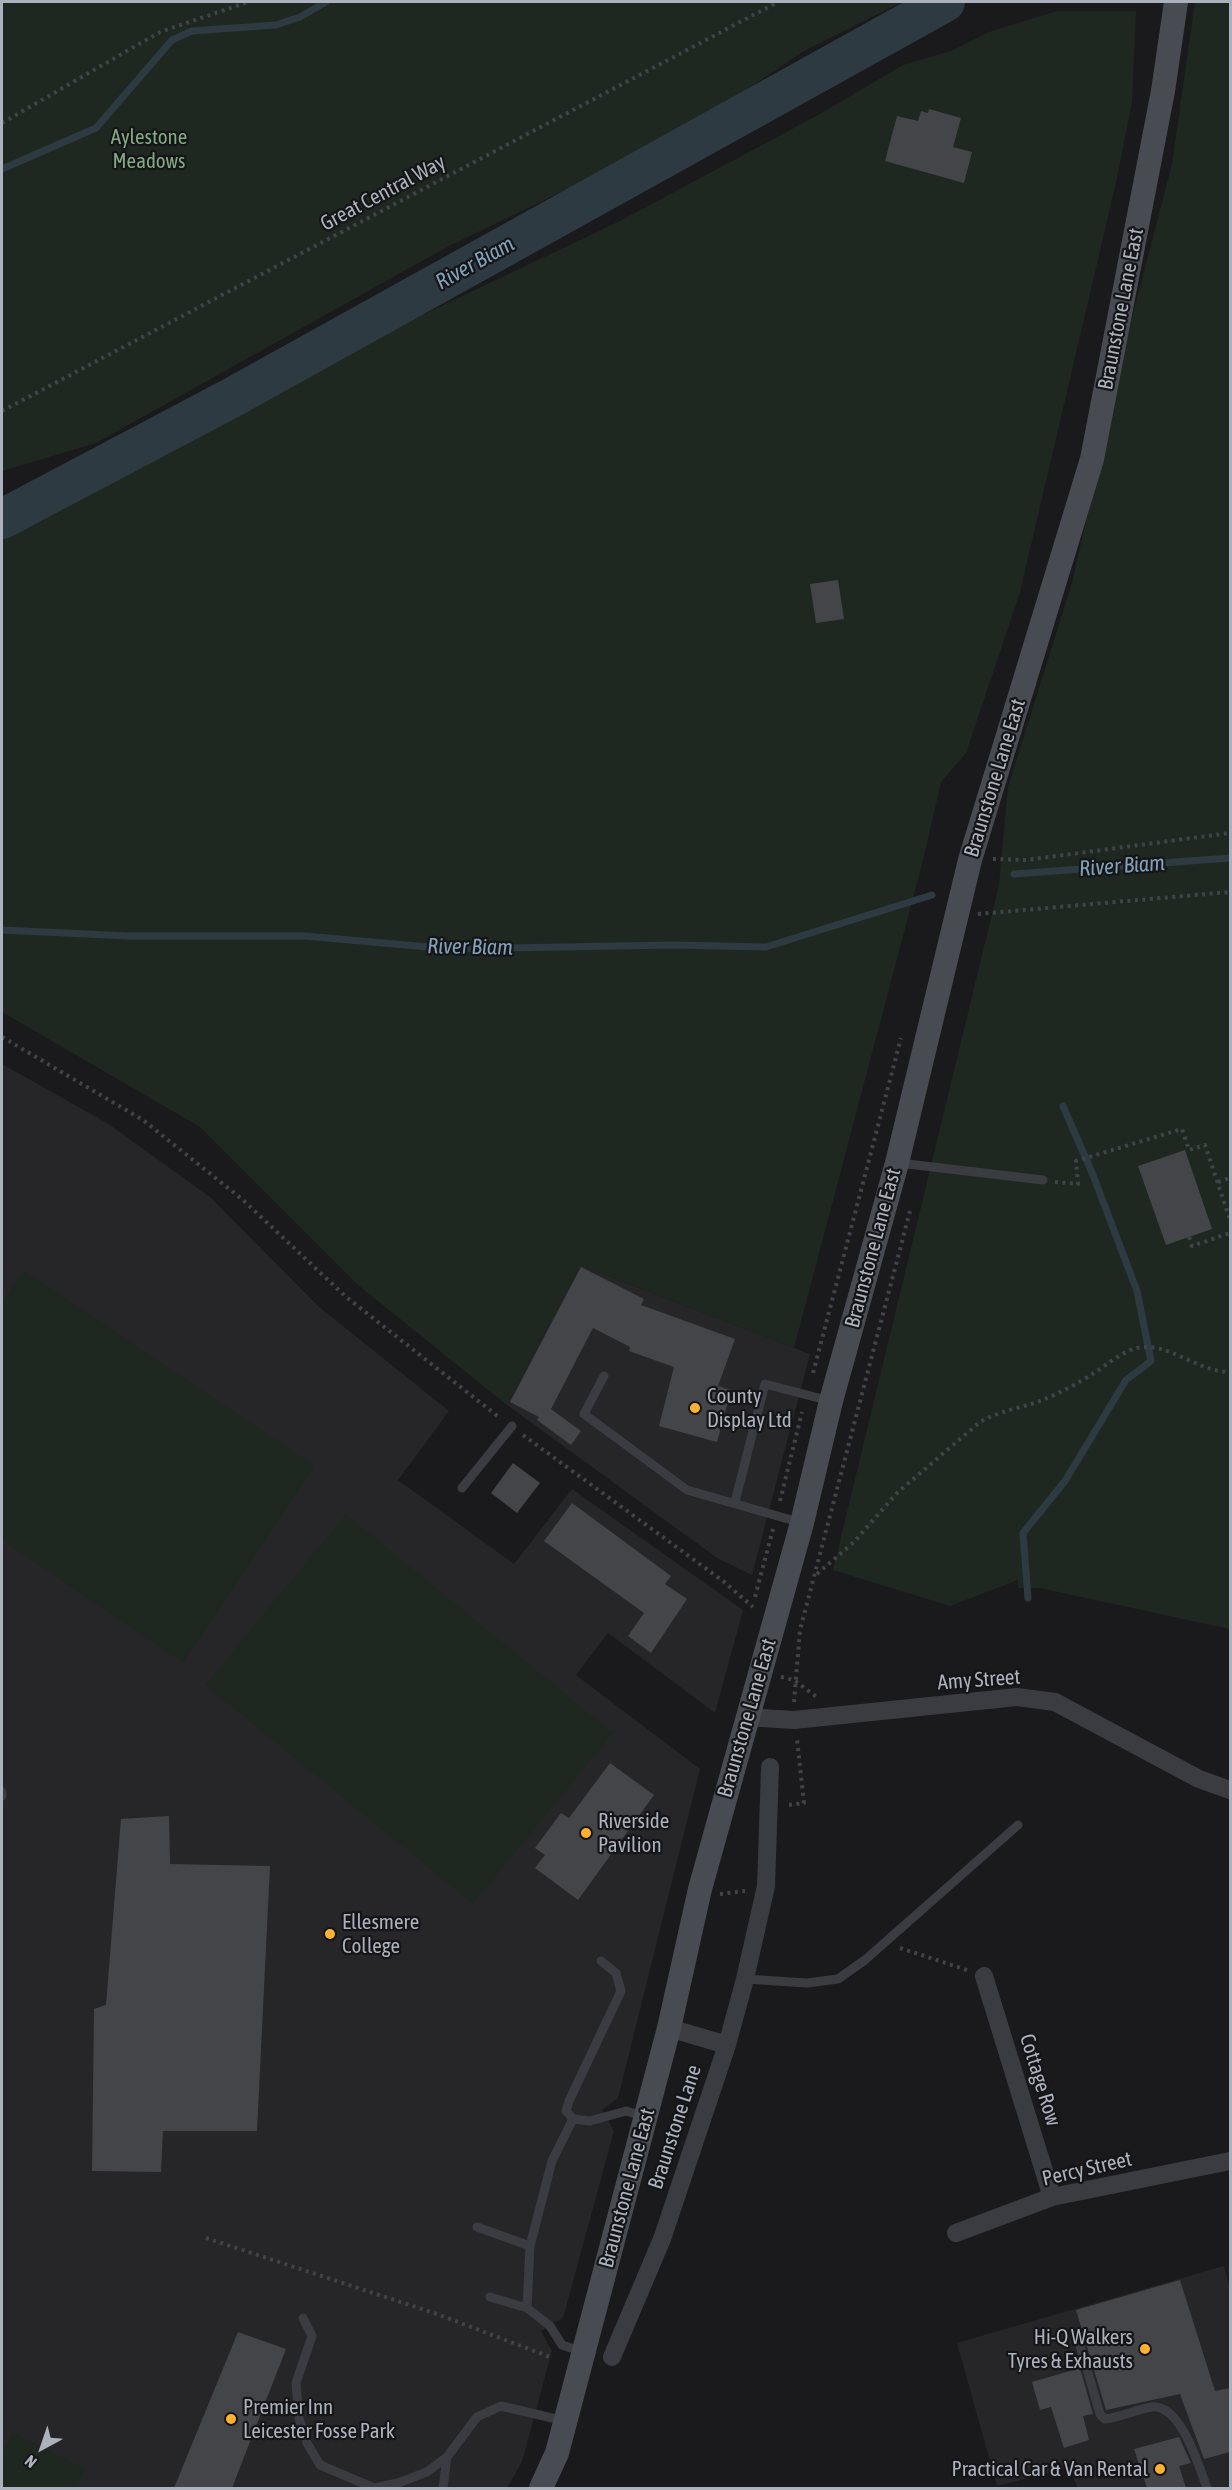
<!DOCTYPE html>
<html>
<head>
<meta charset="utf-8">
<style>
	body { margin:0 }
	#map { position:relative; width:1232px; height:2490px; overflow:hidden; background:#1a1a1c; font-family:"Asap Condensed",sans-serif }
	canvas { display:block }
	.frame { position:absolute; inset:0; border:3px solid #abb1bd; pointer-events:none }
	.north { position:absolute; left:12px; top:2418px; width:60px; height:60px; -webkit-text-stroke:4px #151517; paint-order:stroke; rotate:220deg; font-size:16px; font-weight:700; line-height:24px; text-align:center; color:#abb1bd }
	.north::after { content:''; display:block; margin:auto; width:21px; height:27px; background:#abb1bd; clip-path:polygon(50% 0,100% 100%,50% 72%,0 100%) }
</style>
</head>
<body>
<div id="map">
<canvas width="1232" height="2490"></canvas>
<div class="frame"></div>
<div class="north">N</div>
</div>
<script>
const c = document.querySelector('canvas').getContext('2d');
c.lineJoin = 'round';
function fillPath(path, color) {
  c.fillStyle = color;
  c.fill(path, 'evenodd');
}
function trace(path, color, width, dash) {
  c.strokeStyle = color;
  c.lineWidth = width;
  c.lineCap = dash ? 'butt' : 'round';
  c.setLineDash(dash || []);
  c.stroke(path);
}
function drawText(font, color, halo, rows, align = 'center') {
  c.font = font + ' "Asap Condensed",sans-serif';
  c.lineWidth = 4.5;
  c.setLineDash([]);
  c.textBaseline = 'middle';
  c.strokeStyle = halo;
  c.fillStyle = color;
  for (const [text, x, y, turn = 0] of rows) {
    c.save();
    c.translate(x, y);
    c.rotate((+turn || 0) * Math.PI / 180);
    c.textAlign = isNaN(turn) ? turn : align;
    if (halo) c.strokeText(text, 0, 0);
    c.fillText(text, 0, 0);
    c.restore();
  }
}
const built = new Path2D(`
	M2 1064 107 1123 210 1197 318 1306 449 1411 398 1480 514 1564 572 1489 743 1610 715 1713 608 1633 576 1675 700 1769 618 2098 602 2110 614 2131 563 2318 541 2331 552 2351 522 2462 507 2488H2Z
	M580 1265 810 1354 752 1575 717 1558 507 1405Z
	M1224 2266 1230 2290V2488H1078L1069 2468 997 2486 957 2343Z`);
const green = new Path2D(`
	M2 2H902L802 52 683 133 445 248 96 443 2 471Z
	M1195 2H1230V1629L1040 1588H1018V1580L950 1606 833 1570 999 885 1008 787 1072 583 1127 337 1172 164Z
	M1057 11H1136L1132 102 1117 178 1020 592 966 753 941 782 922 864 794 1348 580 1265 507 1405 358 1285 200 1127 2 1012V527L39 507 105 486 203 425 264 397 393 329 620 221 820 114 903 65 951 51 989 32Z
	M23 1270 315 1466 183 1663 2 1540V1302Z
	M346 1514 613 1733 473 1904 205 1685Z
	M12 2432 85 2469 76 2488H2V2455Z`);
const stream = new Path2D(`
	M2 169 96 128 172 40 192 31 276 25 300 17 326 2
	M1014 874 1230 858
	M2 930 128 936H305L450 949 673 945 766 947 932 895
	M1028 1598 1023 1533 1065 1481 1126 1380 1151 1361 1137 1291 1093 1175 1063 1106`);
const river = new Path2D(`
	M2 519 233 397 945 2`);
const building = new Path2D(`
	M929 109 961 118 953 147 972 152 964 183 885 161 897 116 918 121 921 111 928 113Z
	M838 580 844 619 816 623 810 584Z
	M1185 1150 1212 1229 1166 1245 1138 1166Z
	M581 1267 644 1299 641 1305 735 1339 718 1386 731 1390 717 1442 659 1426 674 1367 629 1351 630 1347 593 1328 551 1409 581 1431 571 1445 537 1420 539 1417 510 1402Z
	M513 1463 540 1483 517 1513 491 1493Z
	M572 1503 671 1576 665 1584 687 1599 651 1653 628 1636 644 1613 544 1541Z
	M610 1763 654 1795 578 1900 535 1868 545 1855 535 1848 561 1813 569 1818Z
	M169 1816 170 1864 270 1866 257 2131H163L161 2172 92 2171 94 2009 106 2005 121 1819Z
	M1180 2280 1215 2391 1230 2388V2452L1204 2459 1180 2394 1106 2410 1076 2310Z
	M238 2332 286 2349 232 2488H174Z
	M1080 2368 1093 2414 1083 2416 1089 2440 1064 2448 1051 2407 1040 2410 1032 2382Z
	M1179 2437 1191 2463 1179 2466 1186 2488H1147L1134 2449Z`);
const path = new Path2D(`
	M2 123 160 32 248 2
	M2 411 778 2
	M993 859 1026 860 1230 833
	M978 914 1230 892
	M2 1037 143 1120 243 1200 345 1296 500 1418
	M1055 1182 1078 1184 1076 1161 1182 1129 1189 1150 1205 1145 1230 1220
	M1218 1182 1230 1178
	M1189 1237 1192 1246 1230 1233
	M813 1373 901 1038
	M523 1435 723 1581 753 1607
	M780 1501 802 1412
	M817 1574 854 1542 897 1493 980 1422C1001 1410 1023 1408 1045 1399 1060 1393 1080 1382 1094 1373 1113 1361 1131 1342 1156 1348 1181 1353 1204 1372 1230 1372
	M755 1597 773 1529
	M781 1677 794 1680 818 1698
	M794 1702 800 1630 910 1211
	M789 1805 804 1803 797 1739
	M720 1894 745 1891
	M900 1948 967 1970
	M206 2238 437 2314 550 2357`);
const lane = new Path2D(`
	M899 1163 1043 1180
	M604 1376 584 1414 687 1490 802 1523
	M462 1488 512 1426
	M735 1502 765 1384 830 1401
	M2 1792V1796
	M601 1961 616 1973 621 1991 569 2101 566 2111 573 2119 590 2121 626 2111 644 2116
	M745 1979 807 1983 838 1979 865 1960 1018 1825
	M477 2227 530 2246
	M490 2297 527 2308 550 2326 562 2345 583 2352
	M527 2308 530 2246 552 2161 573 2119
	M303 2318 312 2336 296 2383 299 2418 307 2443 320 2465 374 2488 398 2483 427 2472 447 2457 477 2417 501 2406 565 2421
	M1079 2342 1100 2414 1105 2419C1121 2417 1135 2410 1151 2407 1181 2403 1199 2467 1207 2488
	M443 2488 447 2457`);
const street = new Path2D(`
	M746 1717 794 1720 1017 1697 1055 1702 1199 1779 1230 1790
	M984 1976 1052 2197
	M669 2028 727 2045
	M956 2233 1052 2197 1230 2161
	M612 2357 662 2239 727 2045 745 1979 766 1886 770 1767`);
const secondary = new Path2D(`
	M541 2488 557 2453 669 2028 700 1889 802 1523 831 1401 897 1163 970 860 1092 459 1163 91 1176 2`);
const markers = [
	[695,1408,6,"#ffb12f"],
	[586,1833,6,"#ffb12f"],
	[330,1934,6,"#ffb12f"],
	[1145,2349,6,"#ffb12f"],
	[231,2419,6,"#ffb12f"],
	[1160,2469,6,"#ffb12f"]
];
const parkNames = [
	["Aylestone",149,137],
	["Meadows",149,161]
];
const streetNames = [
	["Great Central Way",383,193,-28],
	["Braunstone Lane East",1121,309,-79],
	["Braunstone Lane East",995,778,-73],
	["Braunstone Lane East",873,1248,-75],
	["Amy Street",979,1680,-4],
	["Braunstone Lane East",747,1718,-74],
	["Cottage Row",1040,2080,73],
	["Braunstone Lane",675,2127,-72],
	["Percy Street",1087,2169,-13],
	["Braunstone Lane East",627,2188,-75]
];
const poiNames = [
	["County",707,1396],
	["Display Ltd",707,1420],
	["Riverside",598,1821],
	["Pavilion",598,1845],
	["Ellesmere",342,1922],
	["College",342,1946],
	["Hi-Q Walkers",1133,2337,"right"],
	["Tyres & Exhausts",1133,2361,"right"],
	["Premier Inn",243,2407],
	["Leicester Fosse Park",243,2431],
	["Practical Car & Van Rental",1148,2469,"right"]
];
const waterNames = [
	["River Biam",475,263,-29],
	["River Biam",1122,866,-4],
	["River Biam",470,947,1]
];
fillPath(built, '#262629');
fillPath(green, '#1f2820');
trace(stream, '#2e3a42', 7);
trace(river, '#2e3a42', 40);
fillPath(building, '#444549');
trace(path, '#404349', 4, [3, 4.5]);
trace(lane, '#3a3c42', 9);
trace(street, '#3a3c42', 18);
trace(secondary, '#484b52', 24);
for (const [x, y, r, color] of markers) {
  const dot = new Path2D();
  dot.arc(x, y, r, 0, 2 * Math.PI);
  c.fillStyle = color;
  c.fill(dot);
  trace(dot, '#151517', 2);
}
drawText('21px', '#81a982', '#151517', parkNames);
drawText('21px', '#abb1bd', '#151517', streetNames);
drawText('21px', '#abb1bd', '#151517', poiNames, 'left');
drawText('italic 22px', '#81a1ba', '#151517', waterNames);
</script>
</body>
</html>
